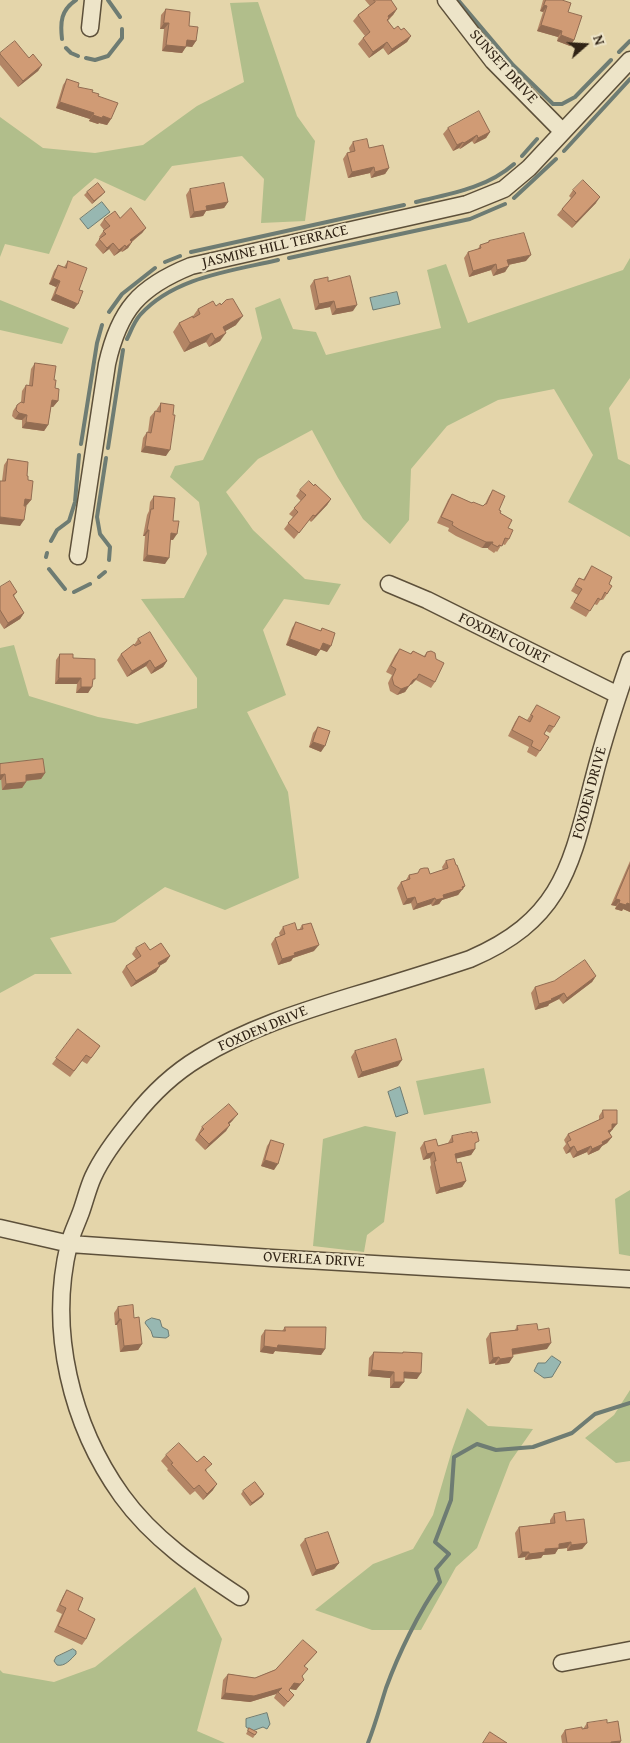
<!DOCTYPE html>
<html>
<head>
<meta charset="utf-8">
<style>
	body { margin:0 }
	#map { position:relative; width:630px; height:1743px; overflow:hidden; background:#e4d5aa; font-family:"Gentium Book Plus",serif }
	canvas { display:block }
	.north { position:absolute; left:560px; top:20px; width:50px; height:50px; -webkit-text-stroke:4px #ede4c8; paint-order:stroke; rotate:71deg; font-size:14px; font-weight:700; line-height:20px; text-align:center; color:#302315 }
	.north::after { content:''; display:block; margin:auto; width:18px; height:22px; background:#302315; clip-path:polygon(50% 0,100% 100%,50% 72%,0 100%) }
</style>
</head>
<body>
<div id="map">
<canvas width="630" height="1743"></canvas>
<div class="north">N</div>
</div>
<script>
const c = document.querySelector('canvas').getContext('2d');
c.lineJoin = 'round';
function fillPath(path, color) {
  c.fillStyle = color;
  c.fill(path, 'evenodd');
}
function trace(path, color, width, dash) {
  c.strokeStyle = color;
  c.lineWidth = width;
  c.lineCap = dash ? 'butt' : 'round';
  c.setLineDash(dash || []);
  c.stroke(path);
}
function drawText(font, color, halo, rows, align = 'center') {
  c.font = font + ' "Gentium Book Plus",serif';
  c.lineWidth = 4.5;
  c.setLineDash([]);
  c.textBaseline = 'middle';
  c.strokeStyle = halo;
  c.fillStyle = color;
  for (const [text, x, y, turn = 0] of rows) {
    c.save();
    c.translate(x, y);
    c.rotate((+turn || 0) * Math.PI / 180);
    c.textAlign = isNaN(turn) ? turn : align;
    if (halo) c.strokeText(text, 0, 0);
    c.fillText(text, 0, 0);
    c.restore();
  }
}
const green = new Path2D(`
	M258 2 297 116 315 141 305 221 261 223 264 179 242 156 172 166 145 201 95 178 73 197 49 254 5 244 0 257V117L43 148 95 153 143 145 197 106 244 82 230 3Z
	M630 258V378L609 408 618 459 630 465V537L568 502 593 455 554 389 498 400 447 426 411 469 409 520 390 544 363 519 338 478 312 430 258 459 226 492 253 530 305 579 341 584 329 605 284 599 263 630 286 695 247 712 288 792 299 878 225 910 165 887 115 922 50 938 72 974H35L0 993V648L14 645 29 696 98 717 137 724 197 708V678L141 599 184 598 207 554 199 502 170 477 175 466 203 460 262 338 255 308 280 298 293 329 316 332 326 355 441 328 427 270 446 264 468 323 623 270Z
	M0 300 69 328 62 344 0 330Z
	M484 1068 491 1103 424 1115 416 1081Z
	M365 1126 396 1132 384 1222 367 1235 364 1252 313 1246 323 1139Z
	M630 1190V1256L619 1254 615 1199Z
	M630 1390V1461L616 1463 585 1438 614 1415Z
	M467 1408 488 1426 533 1429 510 1462 477 1548 456 1567 421 1630H372L315 1610 373 1564 413 1549 433 1515 452 1450Z
	M195 1587 222 1639 197 1731 225 1743H0V1670L3 1673 54 1682 95 1667Z`);
const water = new Path2D(`
	M102 202 110 212 88 229 80 219Z
	M397 292 400 304 373 310 370 298Z
	M400 1087 408 1113 396 1117 388 1092Z
	M152 1318 160 1320 162 1327 168 1330 169 1336 166 1338 153 1337 151 1331 145 1323 146 1321Z
	M552 1356 561 1362 552 1377 544 1378 534 1371 538 1363H545Z
	M73 1649 76 1651V1654C71 1659 65 1667 57 1665L54 1661 56 1657Z
	M267 1713 270 1724 267 1729 263 1727 252 1731 246 1727V1719Z`);
const stream = new Path2D(`
	M108 0 120 17
	M458 0 513 65 553 104H562L575 97 611 60
	M62 39C60 22 61 10 76 0
	M66 48 71 53 78 56
	M619 52 630 41
	M86 58 95 60 108 56 122 38V29
	M564 151 630 79
	M522 156 537 139
	M514 198 556 159
	M416 202C450 194 487 188 514 164
	M191 252 404 205
	M289 258 470 219 505 204
	M165 262 180 256
	M109 312 122 294 155 268
	M127 339C131 331 134 322 140 315 174 277 231 271 278 260
	M81 444 97 343 102 325
	M108 448 123 350
	M106 458 97 517 100 534 110 547 109 560
	M51 541 57 530 69 521 75 502 79 455
	M46 557 47 553
	M49 569 65 589
	M99 577 105 572
	M74 592 90 584
	M368 1743C375 1725 380 1707 386 1688 398 1655 419 1611 440 1582L436 1569 449 1554 435 1542 451 1500 454 1457 477 1444 496 1450 533 1447 572 1433 595 1414 630 1403`);
const minor = new Path2D(`
	M446 0 493 61 562 131
	M90 28 93 0
	M78 556 107 364C119 310 139 287 191 266L467 204 504 189 529 168 630 60
	M389 584 427 600 618 695
	M0 1228 70 1244 272 1258 630 1279
	M240 1597C196 1568 153 1539 122 1496 71 1425 48 1330 69 1244 72 1233 77 1223 81 1212 85 1201 88 1188 93 1177 103 1155 118 1136 133 1118 151 1095 174 1073 199 1058 246 1029 300 1012 352 996 392 984 431 972 470 959 563 919 571 865 594 777 604 737 617 698 630 660
	M562 1663 630 1650`);
const wall = new Path2D(`
	M365 0H391L397 9 393 15 388 21 394 29 401 30 411 36 407 42 388 55 383 48 369 58 358 44 363 38 365 36 353 21 358 15 370 6Z
	M543 0H562L568 12 574 40 570 46 557 41 558 37 537 31 543 12 540 11Z
	M166 9 189 26 196 41 192 47 186 46 182 53 162 51 164 29H160L161 15Z
	M0 53 29 58 42 65 38 71 18 87 0 65Z
	M67 79 78 87 92 92 98 96 111 119 107 125 99 123 98 124 89 121 90 119 56 108 63 85Z
	M448 128 490 132 486 138 474 144 472 141 460 149 459 148 453 151 443 134Z
	M353 142 369 148 389 168 385 174 371 178 370 173 348 178 343 159 347 153 350 152 349 148Z
	M190 189 228 202 224 208 206 211 203 216 190 218 186 195Z
	M573 190 596 203 572 228 557 215 562 209 571 198 569 196Z
	M87 192 102 195 92 204 84 195Z
	M120 218 146 228 142 233 132 242 128 248 122 252 121 251 114 256 109 249 103 254 95 245 100 238 99 237 104 230 100 225 104 219Z
	M489 241 526 261 508 265 505 272 493 276 491 270 469 277 464 258 468 252 478 249 480 245 487 243Z
	M68 261 79 290 74 309 51 300 56 287 49 284 54 271 58 265 64 267Z
	M314 280 328 281 353 311 332 315 330 307 315 310 310 286Z
	M216 306 236 325 225 331 220 341 209 347 206 342 184 352 173 332 179 323 193 316 198 309Z
	M35 363 54 380 55 388 58 401 53 407H51L48 425 44 431 22 428V420L15 419 12 416 13 411 17 405 21 402 22 391 26 385H29L31 369Z
	M161 403 166 456 141 452 143 438 147 432H148L150 417 155 411H156L157 409Z
	M8 459 27 476 28 480 31 500 26 506 24 505 20 526 2 481 4 465Z
	M314 486 331 499 327 505 311 522 309 520 294 539 284 529 293 517 289 514 301 501 296 496 300 490Z
	M493 490 499 510 508 528 509 539 505 545 502 544 497 552 496 551 494 553 488 549V548H482L456 536 448 531 449 528 437 523 448 500 452 494 472 503 483 506 485 504 489 496Z
	M154 496 173 521V540H170L165 564 143 561 145 536H143L147 515 149 511 150 502Z
	M592 566 609 584 607 594 603 600 601 599 597 605 594 604 586 617 570 608 578 595 571 591 579 578 583 580Z
	M0 587 17 592 14 596 24 613 20 619 4 629 0 623Z
	M296 622 320 631 322 628 327 652 321 649 316 656 286 645 292 628Z
	M138 639 167 661 163 667 151 674 146 666 127 677 117 660 121 654 134 645Z
	M400 649 410 654 413 651 424 656 427 652 435 682 431 688 416 680 412 684 410 685 405 692 397 695 390 691 388 683 392 675 386 672 395 655Z
	M60 654 73 658 93 682 88 693H76L77 684H55L56 660Z
	M537 705 554 727 550 733 546 731 544 734 549 737 536 757 527 752 529 747 508 736 515 722 519 716 527 720Z
	M318 727 321 752 309 747 313 733Z
	M0 764 45 773 41 779 26 781V782L22 788 2 790Z
	M446 861 456 865 465 886 458 895 442 900 439 904 432 906 431 904 413 910 411 903 403 905 397 888 401 882 406 880 409 875 430 874 443 870 442 867Z
	M630 861V912L623 909 622 911 615 909 616 906 611 905Z
	M302 925 314 951 293 958 291 961 278 965 271 944 275 938 280 936 279 933 283 927 297 930H299Z
	M136 948 170 956 166 962 159 966 156 972 131 987 122 972 126 966 136 959 132 954Z
	M596 976 592 982 563 1004 559 999 549 1004 548 1006 535 1010 531 993 535 987Z
	M78 1029 100 1046 87 1064 82 1061 70 1077 52 1064Z
	M355 1051 398 1066 358 1078 351 1057Z
	M603 1110 613 1130H612L609 1133 612 1137 607 1143 602 1146 599 1150 588 1155 587 1152 573 1158 570 1152 566 1154 563 1148 566 1144 564 1140 568 1134 599 1120V1116Z
	M233 1120 229 1124 226 1131 205 1150 195 1140 202 1127Z
	M452 1136 475 1147V1149L471 1155 456 1158 457 1163 466 1181 462 1187 436 1194 430 1167 431 1165 430 1158 423 1160 420 1148 424 1142 438 1146 448 1143Z
	M271 1140 274 1170 261 1166 267 1146Z
	M118 1307 142 1344 138 1350 120 1352 117 1325H115L114 1313Z
	M517 1326 538 1330 547 1349 513 1355 509 1363 495 1365V1363L489 1364 486 1339 490 1333 515 1330Z
	M285 1327 325 1349 321 1355 275 1351 273 1354 260 1352 261 1336 265 1330 282 1331Z
	M374 1352 402 1353 403 1352 417 1379 404 1378V1382L399 1388H390V1378L368 1376 369 1358Z
	M166 1455 197 1462 207 1470 206 1471 213 1490 203 1500 195 1491 190 1495 167 1470 168 1469 161 1461Z
	M243 1491 264 1494 262 1497 250 1506 241 1494Z
	M554 1514 566 1521 587 1543 582 1549 567 1551V1548L558 1549 555 1554 543 1555 541 1558 525 1560V1557L518 1558 515 1533 519 1527 550 1523V1520Z
	M305 1539 339 1563 334 1569 312 1576 300 1545Z
	M67 1590 86 1639 82 1645 54 1632 62 1614 56 1611 63 1596Z
	M317 1652 305 1666 302 1676 304 1680 299 1686 296 1690 290 1689 289 1691 294 1695 284 1707 274 1698 276 1694 250 1702 221 1699 223 1680 228 1674 255 1678Z
	M587 1723H607L621 1741 620 1743H562L561 1736 565 1730 583 1729Z
	M249 1728 257 1732 253 1738 246 1734Z`);
const shadedWall = new Path2D(`
	M544 5 547 6 543 12 540 11Z
	M397 9 393 15 384 22 388 16Z
	M164 23H169L164 29H160Z
	M541 25 562 31 558 37 537 31Z
	M561 35 574 40 570 46 557 41Z
	M411 36 407 42 388 55 392 49Z
	M187 40 196 41 192 47 183 46Z
	M387 42 383 48 369 58 373 52Z
	M166 45 186 47 182 53 162 51Z
	M42 65 38 71 18 87 23 81Z
	M60 102 94 113 90 119 56 108Z
	M93 115 103 116 111 119 107 125 99 123 98 124 89 121Z
	M490 132 486 138 474 144 478 138Z
	M477 135 472 141 460 149 464 143Z
	M463 142 459 148 453 151 457 145Z
	M374 167 370 173 348 178 352 172Z
	M389 168 385 174 371 178 375 172Z
	M105 192 102 195 92 204 94 201Z
	M600 197 596 203 572 228 576 222Z
	M228 202 224 208 206 211 203 216 190 218 194 212 206 206Z
	M146 228 142 233 126 246 130 240Z
	M132 242 128 248 122 252 126 247Z
	M113 243 109 249 103 254 107 248Z
	M125 245 121 251 114 256 119 250Z
	M531 255 526 261 503 266 507 260Z
	M496 264 491 270 469 277 473 271Z
	M509 266 505 272 493 276 497 270Z
	M53 278 60 281 56 287 49 284Z
	M55 294 78 304 74 309 51 300Z
	M334 301 330 307 315 310 319 304Z
	M357 305 353 311 332 315 336 309Z
	M243 316 236 325 217 336 223 327Z
	M212 333 206 342 184 352 190 343Z
	M226 333 220 341 209 347 215 339Z
	M52 400 58 401 53 407 48 406Z
	M19 413 27 415 22 420 15 419Z
	M26 422 48 425 44 431 22 428Z
	M145 446 170 450 166 456 141 452Z
	M25 499 31 500 26 506 21 505Z
	M331 499 327 505 311 522 315 516Z
	M0 517 24 520 20 526 0 524Z
	M147 530H149L145 536H143Z
	M171 533 177 534 173 540 167 539Z
	M486 542H493L488 548H482Z
	M147 555 169 558 165 564 143 561Z
	M24 613 20 619 4 629 8 623Z
	M290 639 320 650 316 656 286 645Z
	M323 643 331 646 327 652 319 649Z
	M150 660 146 666 127 677 132 671Z
	M167 661 163 667 151 674 155 668Z
	M59 678H81L77 684H55Z
	M417 678 412 684 408 686 413 680Z
	M409 686 405 692 397 695 401 689Z
	M81 687H92L88 693H76Z
	M313 742 325 746 321 752 309 747Z
	M45 773 41 779 22 781 26 775Z
	M5 774 1 780H0V775Z
	M26 782 22 788 2 790 6 784Z
	M465 886 458 895 442 900 439 904 432 906 436 900 443 895Z
	M415 897 411 903 403 905 407 899Z
	M435 898 431 904 413 910 417 904Z
	M616 899 620 900 616 906 611 905Z
	M619 903H627L630 904V912L623 909 622 911 615 909Z
	M319 945 314 951 293 958 291 961 278 965 282 959 294 953Z
	M170 956 166 962 154 969 158 963Z
	M160 966 156 972 131 987 136 981Z
	M596 976 592 982 563 1004 567 998Z
	M564 993 559 999 549 1004 548 1006 535 1010 539 1004Z
	M402 1060 398 1066 358 1078 362 1072Z
	M238 1114 233 1120 224 1129 228 1123Z
	M612 1124H617L608 1135 604 1136Z
	M230 1125 226 1131 205 1150 209 1144Z
	M612 1137 607 1143 602 1146 599 1150 588 1155 592 1149 602 1142Z
	M574 1146 570 1152 566 1154 570 1148Z
	M591 1146 587 1152 573 1158 577 1152Z
	M475 1149 471 1155 451 1160 455 1154Z
	M434 1152 430 1158 423 1160 427 1154Z
	M265 1160 278 1164 274 1170 261 1166Z
	M466 1181 462 1187 436 1194 440 1188Z
	M119 1319H121L117 1325H115Z
	M551 1343 547 1349 508 1355 512 1349Z
	M142 1344 138 1350 120 1352 124 1346Z
	M278 1345 325 1349 321 1355 275 1351 273 1354 260 1352 264 1346Z
	M499 1357 495 1363 489 1364 493 1358Z
	M513 1357 509 1363 495 1365 500 1359Z
	M372 1370 394 1372 390 1378 368 1376Z
	M404 1372 421 1373 417 1379 400 1378Z
	M394 1382H404L399 1388H390Z
	M217 1484 213 1490 203 1500 207 1494Z
	M264 1494 262 1497 250 1506 252 1503Z
	M571 1542 567 1548 558 1549 555 1554 543 1555 541 1558 525 1560 529 1554 545 1549 559 1544Z
	M587 1543 582 1549 567 1551 571 1545Z
	M522 1552H529L525 1557 518 1558Z
	M339 1563 334 1569 312 1576 316 1570Z
	M304 1680 296 1690 290 1689 284 1696 294 1683Z
	M282 1688 276 1694 250 1702 221 1699 225 1693Z
	M621 1741 620 1743H611V1742Z`);
const building = new Path2D(`
	M374 0H391L397 9 388 16 389 18 387 20 394 29 398 26 401 30 404 28 411 36 392 49 387 42 373 52 363 38 370 32 358 15 375 2Z
	M546 0H562L571 3 568 12 582 16 574 40 561 35 562 31 541 25 547 6 544 5Z
	M166 9 190 12 189 26 198 27 196 41 187 40 186 47 166 45 169 23H164Z
	M15 41 29 58 33 54 42 65 23 81 0 54V53Z
	M67 79 79 83 78 87 93 90 92 92 99 94 98 96 118 103 111 119 103 116 102 118 93 115 94 113 60 102Z
	M479 111 490 132 478 138 477 135 464 143 463 142 457 145 448 128Z
	M367 139 369 148 383 145 389 168 375 172 374 167 352 172 347 153 355 151 353 142Z
	M583 180 600 197 576 222 562 209 576 193 573 190Z
	M98 183 105 192 94 201 87 192Z
	M224 183 228 202 206 206 207 210 194 212 190 189Z
	M131 208 146 228 130 240 132 242 126 247 125 245 119 250 113 243 107 248 99 239 106 234 103 231 110 226 104 219 115 211 120 218Z
	M524 233 531 255 507 260 509 266 497 270 496 264 473 271 468 252 481 248 480 245 489 242V241Z
	M68 261 87 268 79 290 83 291 78 304 55 294 60 281 53 278 58 265 66 268Z
	M350 276 357 305 336 309 334 301 319 304 314 280 328 277V281Z
	M233 299 243 316 223 327 226 333 215 339 212 333 190 343 179 323 193 316V318L200 314 198 309 213 301 216 306 220 303 221 305 226 300Z
	M35 363 56 366 54 380H56L55 388 59 389 58 401 52 400 48 425 26 422 27 415 19 413 16 410 17 405 21 402 24 403 26 385 32 386Z
	M161 403 174 405 173 415H175L170 450 145 446 147 432 151 433 155 411 160 412Z
	M8 459 28 462 27 476H28V480L33 481 31 500 25 499 24 506H26L24 520 0 517V481H5Z
	M309 481 314 486 315 484 331 499 315 516 313 515 299 533 288 523 298 512 294 508 306 495 300 490Z
	M493 490 505 496 499 510 501 511 500 513 512 520 508 528 513 530 509 539 505 538 502 546 499 545 498 547 492 544 493 542H486L460 530 452 525 453 522 441 517 452 494 472 503 473 502 483 506 485 504H486Z
	M154 496 175 498 173 521H179L177 534 171 533 169 558 147 555 149 530H147L151 509H153Z
	M592 566 612 577 609 584 612 586 607 594 605 592 601 600 598 598 590 611 574 602 582 589 575 585 579 578 584 580Z
	M10 581 17 592 13 595 24 613 8 623 0 610V587Z
	M296 622 321 631 322 628 335 633 331 646 323 643 320 650 290 639Z
	M150 632 167 661 155 668 150 660 132 671 121 654 134 644 135 646 141 643 138 639Z
	M400 649 411 654 413 651 425 657 427 652 431 651 435 653 436 659 444 663 435 682 419 674 417 678 413 680 409 686 401 689 394 685 392 678 396 669 391 666Z
	M60 654H73V658L95 659V679H93L92 687H81V678H59Z
	M537 705 560 717 554 727 549 725 544 734 549 737 540 751 531 746 533 741 512 730 519 716 530 722 533 716 531 715Z
	M318 727 330 731 325 746 313 742Z
	M43 759 45 773 26 775V782L6 784 5 774 0 775V764Z
	M454 859 456 865H457L465 886 462 887 463 889 443 895 444 898 436 900 435 898 417 904 415 897 407 899 401 882 410 879 409 875 418 873 420 869 424 868H428L430 874 448 868 446 861Z
	M630 865V904L627 903 626 905 619 903 620 900 616 899Z
	M295 923 297 930 303 929 302 925 311 923 319 945 294 953 295 955 282 959 275 938 285 934 283 927Z
	M145 943 150 950 161 943 170 956 158 963 160 966 136 981 126 966 141 956 136 948Z
	M585 960 596 976 567 998 564 993 551 999 552 1000 539 1004 535 987 554 981Z
	M78 1029 100 1046 91 1058 86 1055 74 1071 56 1058Z
	M396 1039 402 1060 362 1072 355 1051Z
	M229 1104 238 1114 228 1123 230 1125 209 1144 199 1134 204 1129 202 1127Z
	M603 1110H617V1124H612V1129L608 1131 612 1137 602 1142 603 1144 592 1149 591 1146 577 1152 574 1146 570 1148 567 1142 571 1140 568 1134 603 1118Z
	M472 1132V1133L477 1132 479 1141 475 1143V1149L455 1154 457 1163 461 1162 466 1181 440 1188 434 1161H436L434 1152 427 1154 424 1142 436 1139 438 1146 453 1142 452 1136Z
	M271 1140 284 1144 278 1164 265 1160Z
	M133 1305 134 1318 139 1317 142 1344 124 1346 121 1319H119L118 1307Z
	M537 1324 538 1330 549 1328 551 1343 512 1349 513 1357 500 1359 499 1357 493 1358 490 1333 518 1330 517 1326Z
	M285 1327H326L325 1349 278 1345 277 1348 264 1346 265 1330 285 1331Z
	M374 1352 403 1353V1352L422 1353 421 1373 404 1372V1382H394V1372L372 1370Z
	M179 1443 197 1462 204 1456 212 1464 205 1470 217 1484 207 1494 199 1485 194 1489 171 1464 173 1463 166 1455Z
	M255 1482 264 1494 252 1503 243 1491Z
	M565 1512 566 1521 584 1519 587 1543 571 1545V1542L559 1544V1548L545 1549V1552L529 1554V1552H522L519 1527 555 1523 554 1514Z
	M328 1532 339 1563 316 1570 305 1539Z
	M67 1590 83 1598 78 1610 95 1619 86 1639 58 1626 66 1608 60 1605Z
	M303 1640 317 1652 304 1666 308 1669 302 1676 304 1680 300 1684 294 1683 289 1690 294 1695 288 1702 278 1692 282 1688 254 1696 225 1693 228 1674 255 1678 275 1670Z
	M607 1720V1723L618 1721 621 1741 611 1742V1743H567L565 1730 582 1727V1729L588 1728 587 1723Z
	M249 1728 257 1732 255 1735 248 1731Z
	M490 1732 507 1743H483Z`);
const streetNames = [
	["SUNSET DRIVE",503,67,48],
	["JASMINE HILL TERRACE",275,247,-13],
	["FOXDEN COURT",504,639,26],
	["FOXDEN DRIVE",590,793,-75],
	["FOXDEN DRIVE",263,1029,-23],
	["OVERLEA DRIVE",314,1260,3]
];
fillPath(green, '#b1be8b');
fillPath(water, '#97b7b1');
trace(water, '#6e7c73', 1);
trace(stream, '#6e7c73', 4);
trace(minor, '#5d503a', 19);
trace(minor, '#ede4c8', 16);
fillPath(wall, '#b38565');
fillPath(shadedWall, '#926c52');
fillPath(building, '#d09b75');
trace(building, '#926c52', 1);
drawText('15px', '#302315', '#ede4c8', streetNames);
</script>
</body>
</html>
